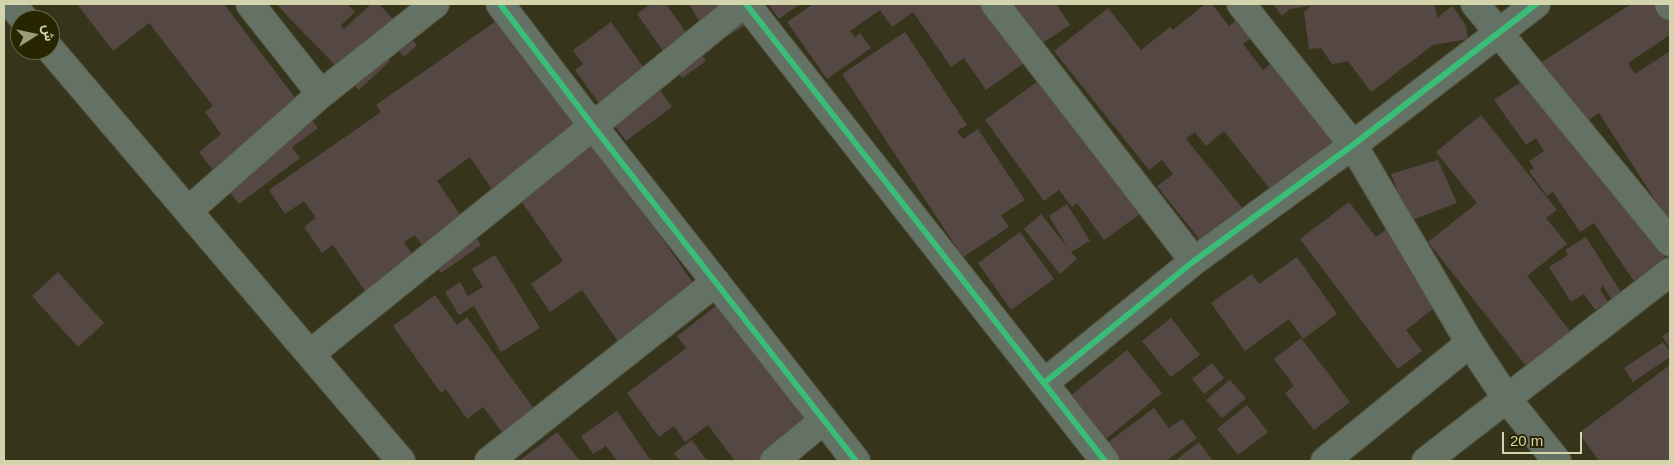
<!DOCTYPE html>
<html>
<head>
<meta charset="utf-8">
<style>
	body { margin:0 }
	#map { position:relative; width:1674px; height:465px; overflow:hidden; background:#36351c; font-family:Helvetica,Vazirmatn,sans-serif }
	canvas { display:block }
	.frame { position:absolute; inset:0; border:5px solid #d4d4ac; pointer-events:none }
	.north { position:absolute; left:10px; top:10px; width:50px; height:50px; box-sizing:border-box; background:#272502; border:1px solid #6c6b46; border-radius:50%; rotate:80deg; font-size:14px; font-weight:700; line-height:20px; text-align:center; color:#d4d4ac }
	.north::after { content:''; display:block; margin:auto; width:18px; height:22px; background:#9d9c7a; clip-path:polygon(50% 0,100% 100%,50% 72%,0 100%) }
	.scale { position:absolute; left:1502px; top:432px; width:80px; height:22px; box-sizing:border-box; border:2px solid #d4d4ac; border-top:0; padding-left:6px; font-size:15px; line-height:18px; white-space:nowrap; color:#d4d4ac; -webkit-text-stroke:4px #272502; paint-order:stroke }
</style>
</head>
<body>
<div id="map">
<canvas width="1674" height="465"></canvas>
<div class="frame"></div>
<div class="north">ش</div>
<div class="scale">20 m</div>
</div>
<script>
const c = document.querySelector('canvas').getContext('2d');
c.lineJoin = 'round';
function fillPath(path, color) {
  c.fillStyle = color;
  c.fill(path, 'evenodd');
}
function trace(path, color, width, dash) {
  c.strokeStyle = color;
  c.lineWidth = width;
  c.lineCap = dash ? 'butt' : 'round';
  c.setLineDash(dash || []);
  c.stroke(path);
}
const building = new Path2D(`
	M77 4H224L318 128 292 147 300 158 239 204 199 152 221 134 205 112 213 106 149 23 113 51Z
	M276 4H347L355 12 341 25 344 29 371 4H379L417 45 404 57 389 40 379 49 390 61 359 90Z
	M651 4H666L706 61 682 78 637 14Z
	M689 4H731L744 26 713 45Z
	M768 4H800L779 19Z
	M813 4H982L1024 63 986 90 964 58 951 67 913 12 892 27 880 10 850 31 855 37 860 33 871 48 827 79 787 22Z
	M1014 4H1056L1070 25 1041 44Z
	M1205 4H1212L1229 26 1238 19 1252 37 1243 44 1263 70 1271 63 1342 151 1277 198 1224 131 1206 146 1195 132 1186 139 1257 226 1216 260 1157 186 1173 174 1162 160 1149 170 1054 51 1108 8 1141 50 1170 27 1173 30Z
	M1273 4H1435L1437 18 1452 6 1466 25 1468 39 1433 45 1371 92 1348 61 1332 64 1321 48 1309 49 1304 12 1311 6 1290 9 1282 16Z
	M1631 4H1659L1670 21V35L1628 63 1635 74 1670 51V223L1599 113 1583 124 1542 62Z
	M506 14 700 293 622 347 582 290 550 312 531 284 563 261 516 194 502 204 470 157 437 181 481 245 441 273 415 235 404 242 428 277 379 311 333 245 322 253 304 227 316 218 304 201 285 214 269 190 381 112 376 105Z
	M611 22 672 107 626 141 575 70 583 64 573 50Z
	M905 32 967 125 957 131 963 139 978 129 1025 200 1001 215 1009 227 963 257 842 74Z
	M1537 71 1666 259 1634 281 1594 223 1580 232 1553 192 1547 196 1529 171 1534 168 1529 161 1544 151 1536 138 1526 145 1494 100Z
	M1042 78 1140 214 1104 240 1077 203 1072 207 1059 190 1044 201 985 120Z
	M1481 115 1557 210 1546 218 1567 244 1527 276 1574 336 1530 371 1428 242 1477 203 1436 152Z
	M1438 160 1457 203 1409 221 1391 174Z
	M1349 202 1376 237 1388 228 1443 301 1406 330 1422 351 1398 369 1300 239Z
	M1067 204 1090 241 1071 252 1077 259 1060 274 1024 229 1041 214 1068 248 1049 216Z
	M1020 232 1054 279 1011 310 978 263Z
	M1586 237 1624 297 1614 303 1603 286 1600 289 1608 302 1595 310 1584 294 1571 302 1549 267 1568 255 1565 250Z
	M495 255 540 328 501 352 474 306 459 315 445 292 460 282 468 296 483 287 472 269Z
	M1297 257 1337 314 1303 339 1289 319 1245 351 1211 303 1252 274 1259 284Z
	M58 272 104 323 78 347 32 296Z
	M435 295 457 325 467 317 540 417 508 440 483 407 467 419 446 389 441 393 393 326Z
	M721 302 824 438 794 461H735L708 425 685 442 674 426 659 437 627 393 686 348 677 336Z
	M1171 318 1200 355 1171 377 1142 341Z
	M1670 331V349L1662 336Z
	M1301 338 1350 402 1314 430 1285 393 1294 386 1274 359Z
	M1663 342 1670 352V357L1633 382 1624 368Z
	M1127 350 1162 393 1100 444 1065 400Z
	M1212 363 1224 378 1204 394 1192 379Z
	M1670 365V461H1599L1579 433Z
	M1230 380 1246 398 1222 418 1206 400Z
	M1247 405 1268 432 1238 455 1217 429Z
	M1154 408 1169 428 1182 419 1197 438 1166 461H1115L1103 446Z
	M617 411 651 461H617L606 446 593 454 581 436Z
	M557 432 580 461H519Z
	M692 440 707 461H680L674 453Z
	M1199 442 1213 461H1175Z`);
const minor = new Path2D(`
	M11 4 25 20
	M250 4 321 94
	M500 4 593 126 856 461
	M746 4 1105 461
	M995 4 1194 261
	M1241 4 1353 145 1470 343 1507 399 1557 461
	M1475 4 1670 242
	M1669 4 1670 6
	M50 49 401 461
	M188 211 321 94 435 4
	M310 354 593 126 743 4
	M1044 383 1194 261 1353 145 1536 4
	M489 461 716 282
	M774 461 824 420
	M1325 461 1470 343
	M1426 461 1670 272`);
const cycleway = new Path2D(`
	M500 4 593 126 856 461
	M746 4 1105 461
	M1044 383 1194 261 1353 145 1536 4`);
fillPath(building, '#554743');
trace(minor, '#54533b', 30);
trace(minor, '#647165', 28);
trace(cycleway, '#3abd76', 6);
</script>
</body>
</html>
